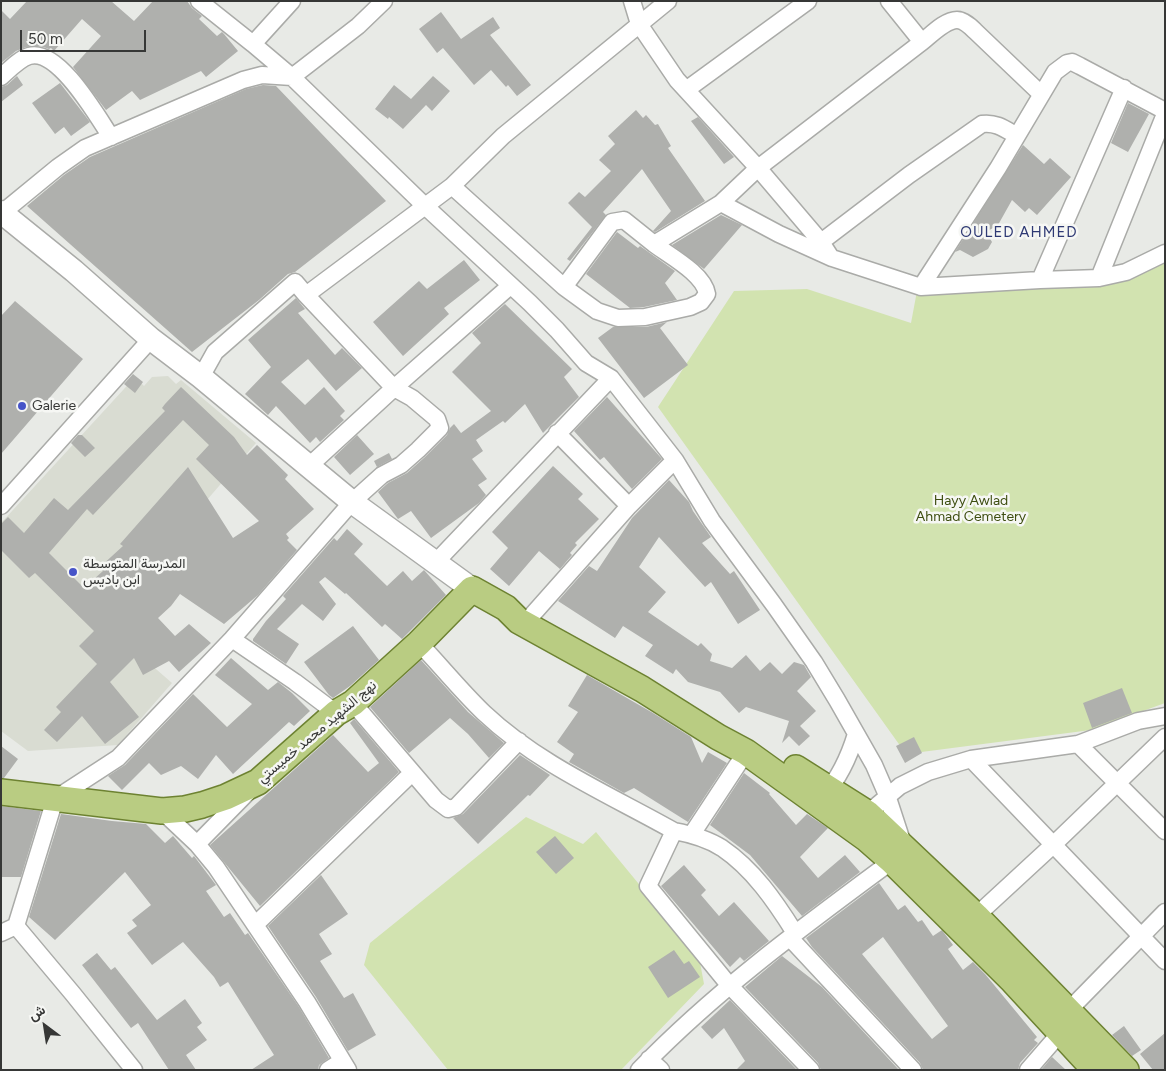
<!DOCTYPE html>
<html>
<head>
<meta charset="utf-8">
<style>
	body { margin:0 }
	#map { position:relative; width:1166px; height:1071px; overflow:hidden; background:#e8eae6; font-family:Figtree,Vazirmatn,sans-serif }
	canvas { display:block }
	.frame { position:absolute; inset:0; border:2px solid #363736; pointer-events:none }
	.north { position:absolute; left:20px; top:1001px; width:50px; height:50px; -webkit-text-stroke:4px #f6f7f4; paint-order:stroke; rotate:329deg; font-size:14px; font-weight:700; line-height:20px; text-align:center; color:#363736 }
	.north::after { content:''; display:block; margin:auto; width:18px; height:22px; background:#363736; clip-path:polygon(50% 0,100% 100%,50% 72%,0 100%) }
	.scale { position:absolute; left:20px; top:30px; width:126px; height:22px; box-sizing:border-box; border:2px solid #363736; border-top:0; padding-left:6px; font-size:15px; line-height:18px; white-space:nowrap; color:#363736; -webkit-text-stroke:4px #f6f7f4; paint-order:stroke }
</style>
</head>
<body>
<div id="map">
<canvas width="1166" height="1071"></canvas>
<div class="frame"></div>
<div class="north">ش</div>
<div class="scale">50 m</div>
</div>
<script>
const c = document.querySelector('canvas').getContext('2d');
c.lineJoin = 'round';
function fillPath(path, color) {
  c.fillStyle = color;
  c.fill(path, 'evenodd');
}
function trace(path, color, width, dash) {
  c.strokeStyle = color;
  c.lineWidth = width;
  c.lineCap = dash ? 'butt' : 'round';
  c.setLineDash(dash || []);
  c.stroke(path);
}
function drawText(font, color, halo, rows, align = 'center') {
  c.font = font + ' Figtree,Vazirmatn,sans-serif';
  c.lineWidth = 5;
  c.setLineDash([]);
  c.textBaseline = 'middle';
  c.strokeStyle = halo;
  c.fillStyle = color;
  for (const [text, x, y, turn = 0] of rows) {
    c.save();
    c.translate(x, y);
    c.rotate((+turn || 0) * Math.PI / 180);
    c.textAlign = isNaN(turn) ? turn : align;
    if (halo) c.strokeText(text, 0, 0);
    c.fillText(text, 0, 0);
    c.restore();
  }
}
const built = new Path2D(`
	M168 376 176 384 181 380 256 443 102 622 172 683 118 745 28 751 1 731V523L135 377 144 386 152 377Z`);
const green = new Path2D(`
	M1165 256V703L1091 730 906 754 658 407 734 291 807 289 911 323 917 291 1113 281Z
	M526 817 583 844 596 832 699 957 704 984 621 1070H448L364 965 370 943Z`);
const building = new Path2D(`
	M27 1H111L134 21 153 1H187L192 8 202 16 199 19 217 36 222 32 224 34 238 51 206 77 201 71 140 100 132 91 106 110 73 67 101 36 82 19 54 51 51 48 49 49 41 46 26 47 16 51 1 63V10L10 19Z
	M441 12 461 39 493 17 500 28 490 35 531 85 517 96 508 85 506 87 491 70 474 85 443 48 437 53 419 29Z
	M17 76 23 85 1 102V87L7 85Z
	M433 76 450 91 432 111 426 105 403 129 389 117 388 119 375 109 394 85 411 99Z
	M60 83 90 122 71 136 64 127 55 134 32 103Z
	M263 85 276 86 386 201 295 272 288 274 259 300 192 352 27 206 64 175 90 157 246 89Z
	M1128 103 1149 114 1128 152 1111 143Z
	M636 110 643 118 646 115 655 125 658 124 671 146 668 148 705 201 655 232 653 231 671 211 642 169 603 212 606 215 570 261 567 259 592 227 568 203 579 192 585 197 611 171 599 160 615 144 608 136Z
	M698 117 734 157 724 164 691 121Z
	M1023 145 1044 164 1050 158 1071 177 1037 215 1029 208 1025 212 1012 200 998 225 986 232 992 242 988 249 973 257 960 250 955 252Z
	M721 215 742 225 704 269 672 245Z
	M617 232 638 248 640 246 675 271 665 283 677 300 644 307 630 308 586 274Z
	M464 260 480 280 444 308 449 314 403 356 373 322 419 281 427 289Z
	M296 298 305 309 298 313 335 355 342 348 362 368 336 391 308 359 281 382 305 405 324 387 345 411 340 416 344 420 320 442 316 437 310 443 276 406 268 415 245 394 271 367 248 340Z
	M15 301 83 359 1 454V316Z
	M505 304 572 369 564 377 579 397 543 433 525 404 505 423 503 421 476 440 483 451 472 459 487 479 478 485 486 495 479 503 431 538 411 511 398 519 378 492 388 483 407 473 425 457 447 435 450 428 454 424 461 433 491 411 452 372 481 343 472 333Z
	M667 322 660 328 688 365 644 398 598 338 613 327H646Z
	M133 374 143 382 135 393 124 384Z
	M181 387 234 437 247 455 257 445 288 475 285 479 314 509 286 534 289 538 287 540 297 550 258 595 224 624 180 594 171 606 158 618 175 636 189 624 211 643 179 672 169 661 143 675 134 658 110 682 139 717 105 744 82 716 57 742 44 730 61 712 56 707 97 664 79 646 94 631 35 573 29 578 1 550V524L8 517 24 533 54 498 68 510 165 411 162 408 165 404ZM183 420 209 445 196 459 259 521 233 538 188 467 120 544 123 546 100 567 103 571 84 588 49 553 87 509 93 515Z
	M607 397 662 459 632 489 604 457 600 460 574 431Z
	M78 435H82L95 448 85 457 71 443Z
	M357 435 374 454 350 475 334 457Z
	M389 453 392 459 377 467 374 461Z
	M553 466 583 494 578 499 599 519 575 543 577 545 570 553 572 555 560 569 539 551 509 586 490 569 508 548 492 532Z
	M669 480 689 502 693 511 711 537 702 543 730 574 734 571 760 610 738 624 711 582 705 587 659 537 639 567 666 592 648 612 698 646 701 643 712 654 710 661 732 668 746 655 760 671 770 662 782 674 794 662 804 665 811 677 797 691 816 711 800 726 810 736 799 746 789 736 782 743 789 721 746 707 739 713 720 692 688 682 676 669 673 674 645 656 653 645 623 626 615 638 558 601 589 566 597 571 632 518Z
	M347 529 363 544 354 554 387 586 403 571 412 581 424 570 446 595 402 639 385 624 382 627 346 593 345 594 325 577 319 582 336 604 323 621 302 604 277 629 299 644 286 664 253 641V639L266 621 286 599 283 596 334 538 337 541Z
	M353 626 379 660 350 686 333 698 329 695 304 662Z
	M231 658 268 690 278 682 292 693 310 711 294 726 289 722 233 774 216 755 198 779 181 766 161 775 149 763 122 790 108 776 125 765 193 694 227 727 252 704 215 675Z
	M421 660 468 712 504 743 489 758 468 734 450 718 409 753 370 707Z
	M587 675 653 713 691 737 702 763 708 752 727 763 688 822 634 788 624 793 569 762 574 754 557 742 578 712 568 706Z
	M1122 688 1132 713 1092 728 1083 703Z
	M354 719 399 772 260 906 210 845 333 735 368 772 379 763 350 723Z
	M914 737 922 753 905 763 896 746Z
	M1 746 18 759 4 778H1Z
	M520 755 550 775 530 796 528 795 478 844 453 818 463 814Z
	M744 773 770 793 769 794 796 825 807 814 828 828 800 857 818 878 845 855 860 872 802 916 750 855 710 825Z
	M1 806 41 811 21 877H1Z
	M61 814 112 821 146 824 165 843 173 836 192 858 194 856 216 885 206 891 224 917 230 913 245 935 248 933 299 1007 329 1058 319 1065 318 1070H251L274 1055 228 982 220 987 214 977 183 942 152 965 127 933 137 926 132 920 151 905 125 872 55 940 29 917Z
	M555 836 574 858 556 874 536 852Z
	M684 865 706 890 701 895 719 916 734 902 769 941 744 961 740 957 730 967 661 886Z
	M321 875 348 914 319 934 332 954 320 961 344 998 353 993 376 1035 348 1051 316 997 268 926Z
	M879 883 898 910 905 905 918 922 922 920 933 936 942 930 953 945 948 949 963 970 973 962 985 974 1037 1037 1034 1040 1038 1043 1020 1063 1018 1070H923L920 1063 812 947 806 938ZM883 937 948 1026 932 1039 862 954Z
	M674 950 684 964 689 961 700 977 668 998 648 967Z
	M97 953 111 970 115 967 157 1020 185 999 202 1023 197 1027 207 1040 186 1055 196 1070H169L138 1023 131 1028 82 965Z
	M782 956 822 987 899 1070H821L818 1063 745 987Z
	M730 1000 797 1070H736L745 1061 724 1028 712 1039 701 1027Z
	M1124 1026 1141 1050 1132 1056 1112 1035Z
	M1165 1033V1070H1153L1140 1054Z
	M1052 1057 1066 1070H1041Z`);
const street = new Path2D(`
	M199 1 253 44 292 77 425 206 530 303 557 330 586 363 611 378 675 460 712 521 774 605 814 662 837 700 874 765 887 795 903 844
	M632 1 639 24 677 80 758 168 821 242 830 256
	M889 1 922 42
	M253 44 292 1
	M1 77C9 70 19 59 29 56 58 47 97 116 111 137
	M686 90 808 1
	M452 186 564 287 612 222 624 220 654 244 721 203 779 234 832 258 921 287 1040 280 1099 278 1126 272 1165 253
	M721 203 758 168 922 42C931 35 945 20 957 20 964 20 971 27 975 31L1041 94
	M2 213 58 167 85 148 243 80 262 75 292 77 358 26 384 1
	M821 242 909 175 982 124C996 122 1005 129 1017 136
	M1099 278 1165 114
	M1040 280 1124 88
	M564 287 597 311 618 318 645 317 690 307 701 302 707 294C704 274 670 256 654 244
	M921 287 998 168 1055 72 1067 63 1072 62 1080 66 1165 111
	M201 377 215 352 295 282 306 295 452 186 503 136 668 1
	M557 433 629 506
	M308 467 394 388 510 286
	M1 506 151 339
	M435 563 611 378
	M533 614 629 506 675 460
	M232 639 295 682 336 713
	M419 643C441 666 461 691 484 713 538 764 610 795 674 831 690 834 708 839 722 848 753 869 775 901 795 933
	M353 703 436 800 448 809 456 807 519 741
	M1078 744 1165 831
	M971 759 1165 961
	M824 795C840 777 849 757 856 734
	M162 811 197 844 216 867 307 1002 348 1070
	M861 819 900 786 928 772 971 759 1078 744 1138 721 1165 716
	M674 831 648 886 729 985 811 1070
	M692 834 746 752
	M197 844 248 792
	M976 916 1053 845 1165 737
	M255 925 412 773
	M16 926 73 994 134 1070
	M1 933 16 926 55 799 118 758 232 639 352 502 382 475 401 465 418 450 440 428 437 419 412 398 394 388 306 295
	M790 938 913 1070
	M1069 1010 1165 912
	M649 1059 661 1070
	M328 1070 342 1061
	M639 1070C715 991 804 926 892 861
	M1028 1070 1061 1032`);
const secondary = new Path2D(`
	M1 212 74 271 151 339 201 377 352 502 472 589`);
const primary = new Path2D(`
	M796 768 867 813 882 827 976 916 1126 1070
	M1 792 162 811 185 809 202 805 226 797 258 782 336 713 353 703 419 643 472 589 506 608 519 621 642 689 718 737 746 752 867 839 892 861 1011 979 1095 1070`);
const markers = [
	[22,406,5,"#4654c8"],
	[73,572,5,"#4654c8"]
];
const poiNames = [
	["Galerie",32,406],
	["المدرسة المتوسطة",83,564],
	["ابن باديس",83,580]
];
const parkNames = [
	["Hayy Awlad",971,501],
	["Ahmad Cemetery",971,517]
];
const streetNames = [
	["نهج الشهيد محمد خميستي",317,732,-40]
];
const neighbourhoodNames = [
	["OULED AHMED",1019,233]
];
fillPath(built, '#d9dcd2');
fillPath(green, '#d2e3b0');
fillPath(building, '#afb0ad');
trace(street, '#aaaba8', 19);
trace(secondary, '#aaaba8', 25);
trace(primary, '#6d8231', 28);
trace(street, '#fff', 16);
trace(secondary, '#fff', 22);
trace(primary, '#b9cc82', 25);
for (const [x, y, r, color] of markers) {
  const dot = new Path2D();
  dot.arc(x, y, r, 0, 2 * Math.PI);
  c.fillStyle = color;
  c.fill(dot);
  trace(dot, '#f6f7f4', 2);
}
drawText('14px', '#363736', '#f6f7f4', poiNames, 'left');
drawText('14px', '#3e4e11', '#f6f7f4', parkNames);
drawText('14px', '#363736', '#f6f7f4', streetNames);
c.letterSpacing = '1px';
drawText('15px', '#2f3a74', '#f6f7f4', neighbourhoodNames);
c.letterSpacing = '0px';
</script>
</body>
</html>
